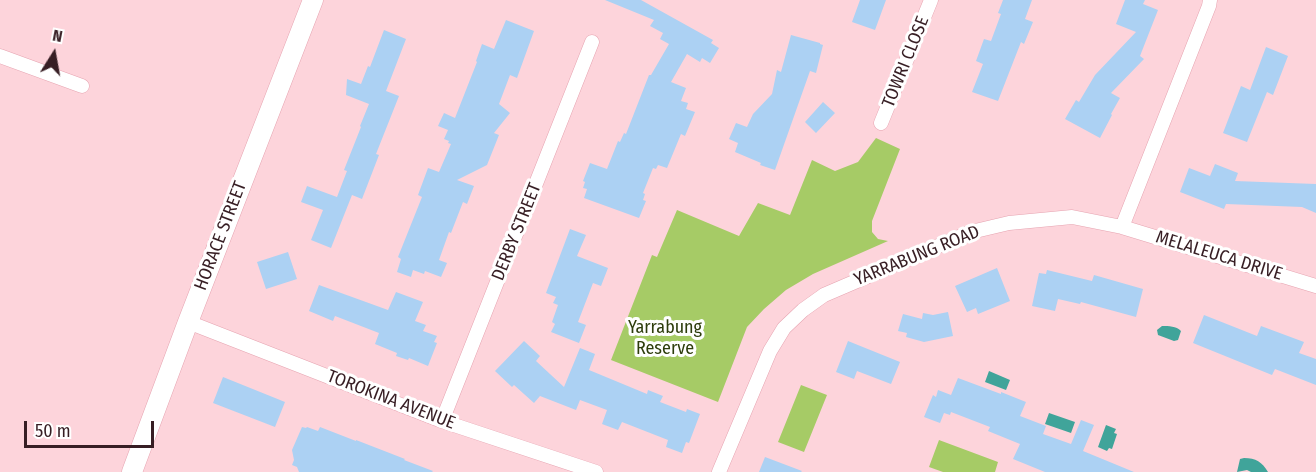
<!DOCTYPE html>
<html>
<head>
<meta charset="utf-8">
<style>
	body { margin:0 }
	#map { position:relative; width:1316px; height:472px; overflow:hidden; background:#fdd4db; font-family:"Fira Sans Condensed",sans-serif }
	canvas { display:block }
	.north { position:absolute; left:24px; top:24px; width:60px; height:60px; -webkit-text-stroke:4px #fff; paint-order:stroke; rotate:11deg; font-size:16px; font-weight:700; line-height:24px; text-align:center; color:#371e24 }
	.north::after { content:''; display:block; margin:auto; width:21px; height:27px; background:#371e24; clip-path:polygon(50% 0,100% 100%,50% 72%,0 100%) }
	.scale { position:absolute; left:24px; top:421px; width:130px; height:27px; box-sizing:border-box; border:3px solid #371e24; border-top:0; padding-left:8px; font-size:18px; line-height:21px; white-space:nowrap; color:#371e24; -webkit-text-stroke:4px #fff; paint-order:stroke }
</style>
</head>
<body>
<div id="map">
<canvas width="1316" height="472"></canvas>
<div class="north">N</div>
<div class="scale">50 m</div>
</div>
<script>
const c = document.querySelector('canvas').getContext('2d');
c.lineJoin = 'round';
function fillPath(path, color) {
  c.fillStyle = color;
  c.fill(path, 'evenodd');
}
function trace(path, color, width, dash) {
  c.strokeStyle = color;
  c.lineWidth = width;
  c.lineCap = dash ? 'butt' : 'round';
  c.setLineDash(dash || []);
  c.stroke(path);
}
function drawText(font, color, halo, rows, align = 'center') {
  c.font = font + ' "Fira Sans Condensed",sans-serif';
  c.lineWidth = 6;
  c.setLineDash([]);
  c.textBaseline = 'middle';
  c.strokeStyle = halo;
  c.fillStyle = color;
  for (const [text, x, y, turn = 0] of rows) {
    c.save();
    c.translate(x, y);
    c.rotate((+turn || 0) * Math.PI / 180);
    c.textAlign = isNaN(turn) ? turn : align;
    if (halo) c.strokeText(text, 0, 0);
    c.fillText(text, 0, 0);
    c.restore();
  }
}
const green = new Path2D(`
	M876 138 900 149 872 221V232L878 239 888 241 813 274 786 290 764 309 747 327 718 402 611 360 652 255 657 257 677 210 739 236 758 203 790 215 812 160 835 171 858 162Z
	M801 385 827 395 804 452 778 442Z
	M939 440 998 462 995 472H943L929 467Z`);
const water = new Path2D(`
	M1162 326C1169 326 1176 326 1181 331L1178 340 1174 341 1158 335 1157 330Z
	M989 371 1010 380 1006 390 985 382Z
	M1049 413 1075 422 1071 433 1045 424Z
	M1106 425 1116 429 1114 433 1117 434 1112 449 1109 448 1107 451 1098 447Z
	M1244 458C1256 458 1262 462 1268 472H1251L1247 470 1237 472 1240 459Z`);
const building = new Path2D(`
	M605 0H641L713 40 711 43 719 48 710 63 702 58 700 62 687 54 671 82 686 88 681 101 688 103 686 109 695 112 685 136 681 134 667 168 658 165 656 169 653 168 643 193 645 194 643 200 646 201 639 218 584 198 587 189 583 188 585 182 583 181 590 163 607 169 618 141 620 142 624 133 626 134 649 75H651L669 44 660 39 663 33 650 26 654 20Z
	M860 0H886L875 30 852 22Z
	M1003 0H1032L1025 19 1033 22 1024 44 1021 42 998 101 972 92 983 64 976 61 984 39 991 41 1001 14 998 13Z
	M1125 0H1145L1143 4 1158 10 1140 56 1144 59 1111 93 1120 98 1111 114 1112 115 1100 138 1065 119 1076 100 1079 102 1095 75 1136 32 1116 24Z
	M506 20 534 31 517 78 510 75 499 104 510 113 494 133 499 135 487 165 457 180 474 186 467 204 463 202 451 233 449 232 439 260 447 263 441 277 425 271 424 274 413 270 411 277 397 272 401 259 398 257 422 197 418 195 428 168 439 172 451 144 448 143 449 141 444 139 448 130 438 126 444 113 455 118 477 62 476 61 482 44 494 49Z
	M384 30 406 39 386 91 399 96 376 154 379 155 362 199 352 195 331 248 311 240 323 210 301 202 307 186 337 197 347 171 344 170 361 127 360 126 369 104 346 95 347 79 361 84 368 66 370 67Z
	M791 35 820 43V44L823 45 816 73 810 71 775 170 760 165 761 163 735 152 738 143 729 139 736 123 747 127 753 114 772 94 777 70 781 72Z
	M1266 47 1288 56 1273 95 1267 92 1247 142 1223 133 1241 86 1250 90Z
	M823 102 835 113 816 133 805 122Z
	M1215 164 1238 173 1235 181 1316 184V213L1302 207 1226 204 1224 209 1180 192 1189 168 1210 176Z
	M570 229 586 235 577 256 608 268 601 286 593 283 578 322 586 325 579 343 551 332 555 324 552 322 558 305 553 303 556 297 546 293Z
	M288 252 297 279 266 289 257 262Z
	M997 268 1010 301 978 314 976 308 967 312 955 286Z
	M1047 270 1092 281 1094 275 1143 289 1136 317 1081 302 1080 304 1058 299 1055 311 1032 306 1039 273 1046 274Z
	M319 285 388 310 396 292 423 302 415 321 426 325 423 331 437 336 434 342 437 343 428 366 409 358 408 360 396 356 397 353 375 344 379 333 335 316 333 321 309 311Z
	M948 312 953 336 924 342 906 337 907 333 898 331 903 314 922 319 923 313 933 315Z
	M1204 315 1257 336 1261 326 1304 342 1299 353 1316 359V385L1275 369 1272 375 1193 343Z
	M524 341 540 356 536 361 564 387 580 348 595 354 589 370 647 394 648 390 663 396 660 402 686 412 687 409 700 414 689 443 686 442 682 453 666 447 668 440 622 422 618 430 602 424 607 410 580 400 576 410 540 396 534 403 514 385 512 387 495 371Z
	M848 341 900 362 891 384 857 371 854 379 836 372Z
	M223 377 285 402 275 427 213 403Z
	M958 378 1001 394V392L1026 402 1020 416 1046 426 1043 434 1071 444 1081 420 1094 425 1083 451 1134 472H1045L1013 459 1020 444 988 431 990 427 951 412 950 415 944 413 940 423 924 417 933 395 936 397 938 390 951 395Z
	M302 427 306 428 307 427 318 431 320 427 356 441V440L405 459 404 460 433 471 432 472H299L297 467 292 465 294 460 292 450Z
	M765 457 802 471 801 472H759Z`);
const street = new Path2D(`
	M0 56 82 86
	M881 123 931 0
	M1122 227 1209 6 1210 0
	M188 322 442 421 596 472
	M442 421 592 42
	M719 472 770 351 784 328 803 310 824 295 971 232 1009 223 1072 217 1122 227 1316 286`);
const secondary = new Path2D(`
	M132 472 188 322 313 0`);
const streetNames = [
	["TOWRI CLOSE",906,62,-68],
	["DERBY STREET",517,232,-68],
	["HORACE STREET",221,236,-69],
	["YARRABUNG ROAD",917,256,-22],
	["MELALEUCA DRIVE",1219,256,17],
	["TOROKINA AVENUE",391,400,21]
];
const parkNames = [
	["Yarrabung",665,328],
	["Reserve",665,349]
];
fillPath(green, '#a6cb66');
fillPath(water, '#40a49a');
fillPath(building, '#acd1f3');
trace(street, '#e6a4b1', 15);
trace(secondary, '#e6a4b1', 21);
trace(street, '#fff', 14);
trace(secondary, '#fff', 20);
drawText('18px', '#371e24', '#fff', streetNames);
drawText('18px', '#2d3d0c', '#fff', parkNames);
</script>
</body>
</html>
